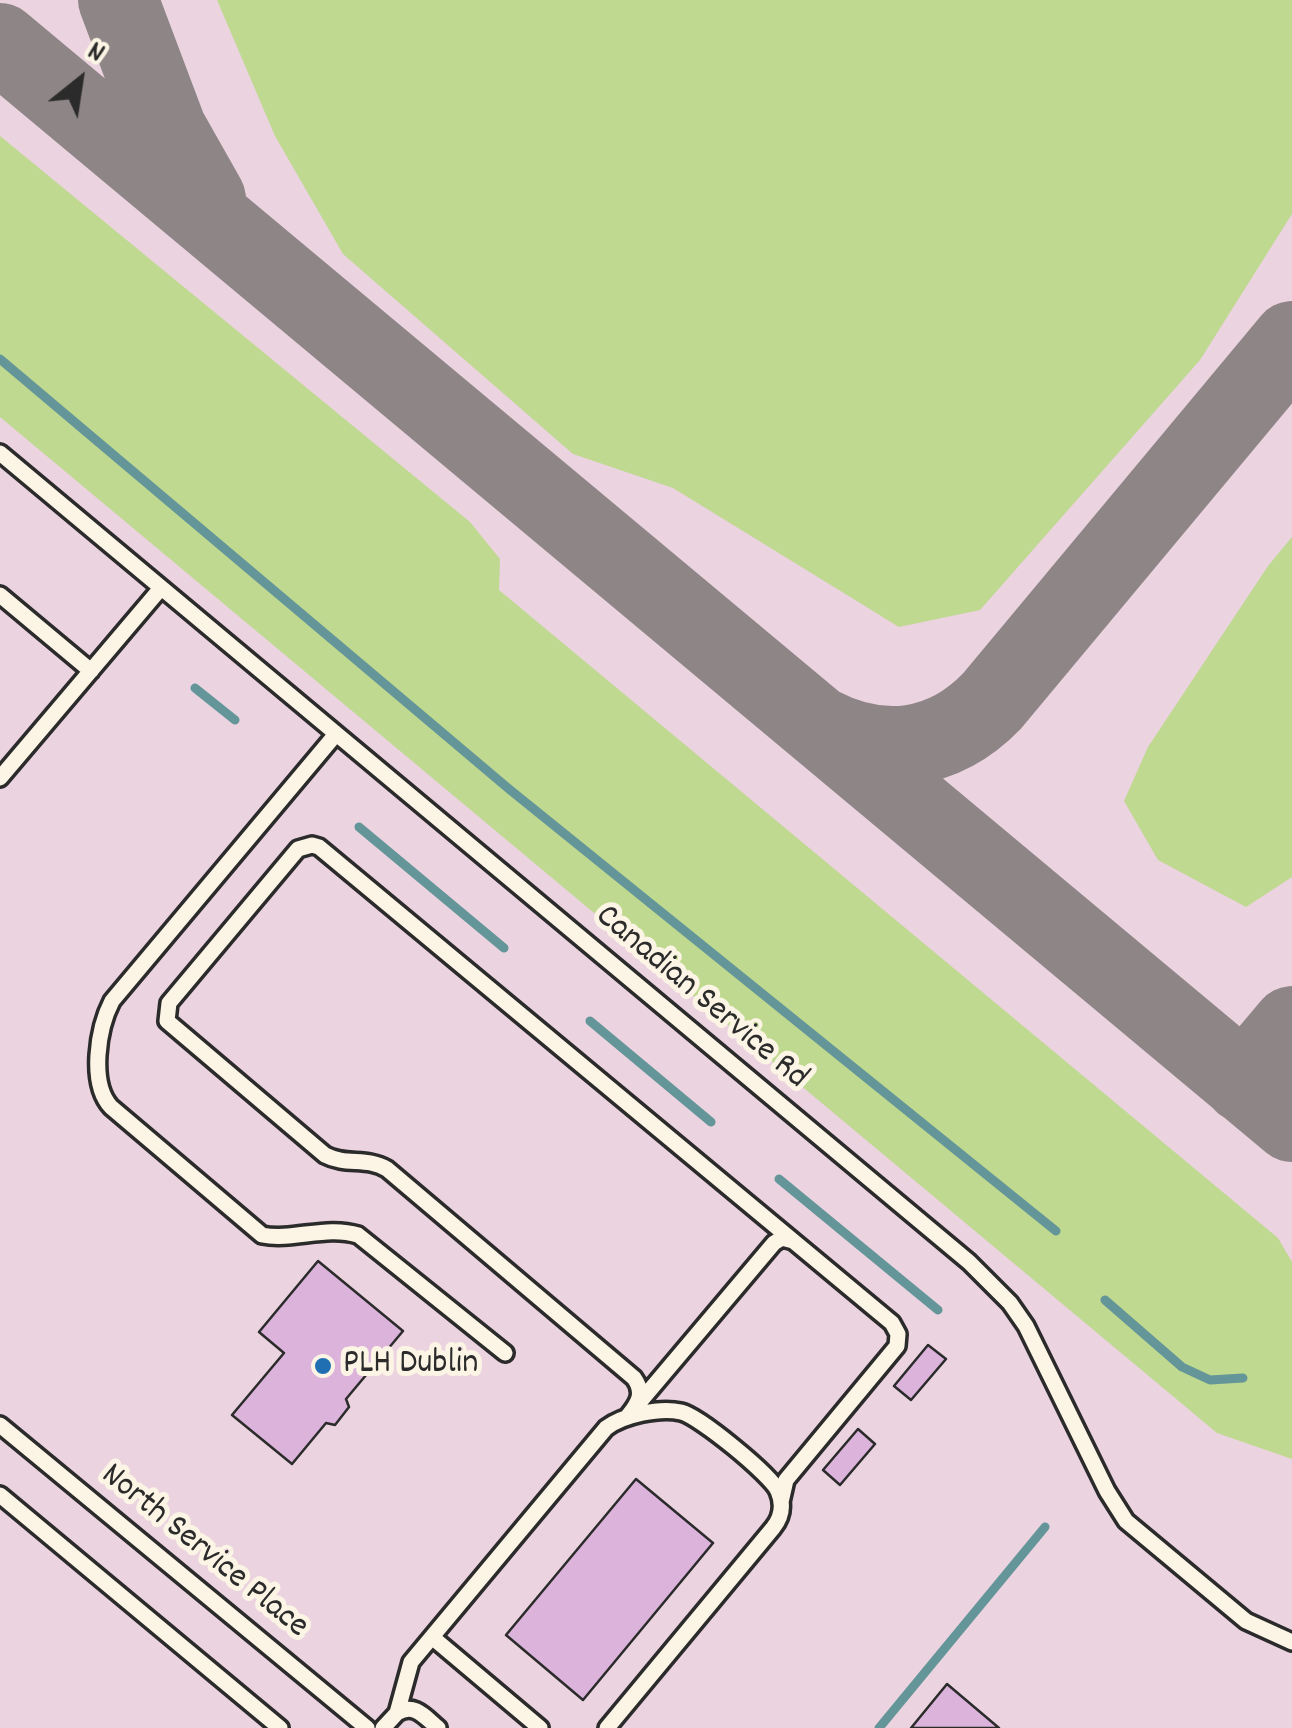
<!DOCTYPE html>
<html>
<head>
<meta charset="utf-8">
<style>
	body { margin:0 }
	#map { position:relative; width:1292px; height:1728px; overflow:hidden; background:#f2e1e2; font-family:Dekko,sans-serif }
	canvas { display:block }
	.north { position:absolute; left:30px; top:30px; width:100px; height:100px; -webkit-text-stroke:8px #fcf5e5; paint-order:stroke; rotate:30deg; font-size:28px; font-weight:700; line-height:40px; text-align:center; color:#2b2b2b }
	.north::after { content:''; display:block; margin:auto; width:35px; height:45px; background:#2b2b2b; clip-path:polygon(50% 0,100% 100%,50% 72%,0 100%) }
</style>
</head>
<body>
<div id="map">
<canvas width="1292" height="1728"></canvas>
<div class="north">N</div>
</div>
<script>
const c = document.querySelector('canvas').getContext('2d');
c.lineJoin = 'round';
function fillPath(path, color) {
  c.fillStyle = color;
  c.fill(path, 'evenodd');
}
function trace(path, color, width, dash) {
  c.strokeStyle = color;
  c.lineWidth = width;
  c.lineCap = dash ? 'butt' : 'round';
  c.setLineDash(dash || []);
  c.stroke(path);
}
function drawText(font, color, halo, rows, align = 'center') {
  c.font = font + ' Dekko,sans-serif';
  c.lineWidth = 10;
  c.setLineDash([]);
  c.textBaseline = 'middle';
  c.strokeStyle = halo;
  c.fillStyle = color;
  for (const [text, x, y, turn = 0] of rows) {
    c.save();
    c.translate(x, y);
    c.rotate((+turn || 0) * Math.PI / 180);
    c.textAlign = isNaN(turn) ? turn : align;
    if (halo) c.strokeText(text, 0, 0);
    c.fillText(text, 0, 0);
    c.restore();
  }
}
const built = new Path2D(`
	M0 0H1292V1728H0Z`);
const green = new Path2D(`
	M217 0H1292V214L1200 360 980 610 899 627 673 488 573 454 343 254 275 136Z
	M0 136 470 522 500 559 499 590 1278 1238 1292 1262V1459L1217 1433 0 417Z
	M1292 537V877L1246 907 1158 860 1124 801 1148 747 1268 566Z`);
const stream = new Path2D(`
	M0 359 509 789 1056 1231
	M195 688 235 720
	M359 827 504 948
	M590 1021 711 1122
	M779 1179 938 1310
	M1105 1300 1182 1367 1210 1380 1243 1378
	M879 1728 1045 1527`);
const taxiway = new Path2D(`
	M118 0 167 130 206 199
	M0 43 1292 1122
	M820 727C881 759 944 751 992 701L1292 341
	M1244 1083 1292 1026`);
const building = new Path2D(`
	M318 1261 403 1331 346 1399 349 1407 335 1425 326 1423 292 1464 232 1415 284 1353 259 1332Z
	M928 1345 946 1359 911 1400 894 1386Z
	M858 1429 875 1444 840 1485 823 1470Z
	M636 1479 713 1543 583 1700 506 1635Z
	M947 1684 999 1728H911Z`);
const service = new Path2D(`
	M0 453 969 1262 1010 1303 1026 1326 1107 1491 1126 1521 1246 1621 1292 1642
	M0 595 91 671
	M336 734 112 1001C98 1028 89 1083 111 1107L262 1235C294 1241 326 1225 358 1235L505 1353
	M0 778 161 588
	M639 1403 774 1243 782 1238 793 1241
	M627 1417C638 1404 645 1393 634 1378L387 1169C367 1157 346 1166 325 1155L167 1021 169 1003 298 849 312 845 319 847 892 1323 898 1334 897 1346 786 1480 781 1502
	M0 1425 367 1728
	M0 1495 280 1728
	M432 1637 540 1728
	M383 1728 397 1713
	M438 1728C425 1717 414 1702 397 1713L411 1662 606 1428C623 1415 660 1407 681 1412 699 1416 771 1475 778 1491 784 1505 782 1517 773 1528L607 1728`);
const markers = [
	[323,1366,10,"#1f6fb2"]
];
const streetNames = [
	["Canadian Service Rd",700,999,40],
	["North Service Place",203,1553,39]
];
const poiNames = [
	["PLH Dublin",343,1366]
];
fillPath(built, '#ebd3e0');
fillPath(green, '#bfd990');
trace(stream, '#649599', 9);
trace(taxiway, '#8e8686', 80);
fillPath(building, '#dcb3da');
trace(building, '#2b2b2b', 2.5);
trace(service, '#2b2b2b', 22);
trace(service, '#fcf5e5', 15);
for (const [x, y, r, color] of markers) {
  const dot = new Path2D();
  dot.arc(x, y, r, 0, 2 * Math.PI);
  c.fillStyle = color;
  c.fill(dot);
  trace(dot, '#fcf5e5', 4);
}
drawText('35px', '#2b2b2b', '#fcf5e5', streetNames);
drawText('35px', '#2b2b2b', '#fcf5e5', poiNames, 'left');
</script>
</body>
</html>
